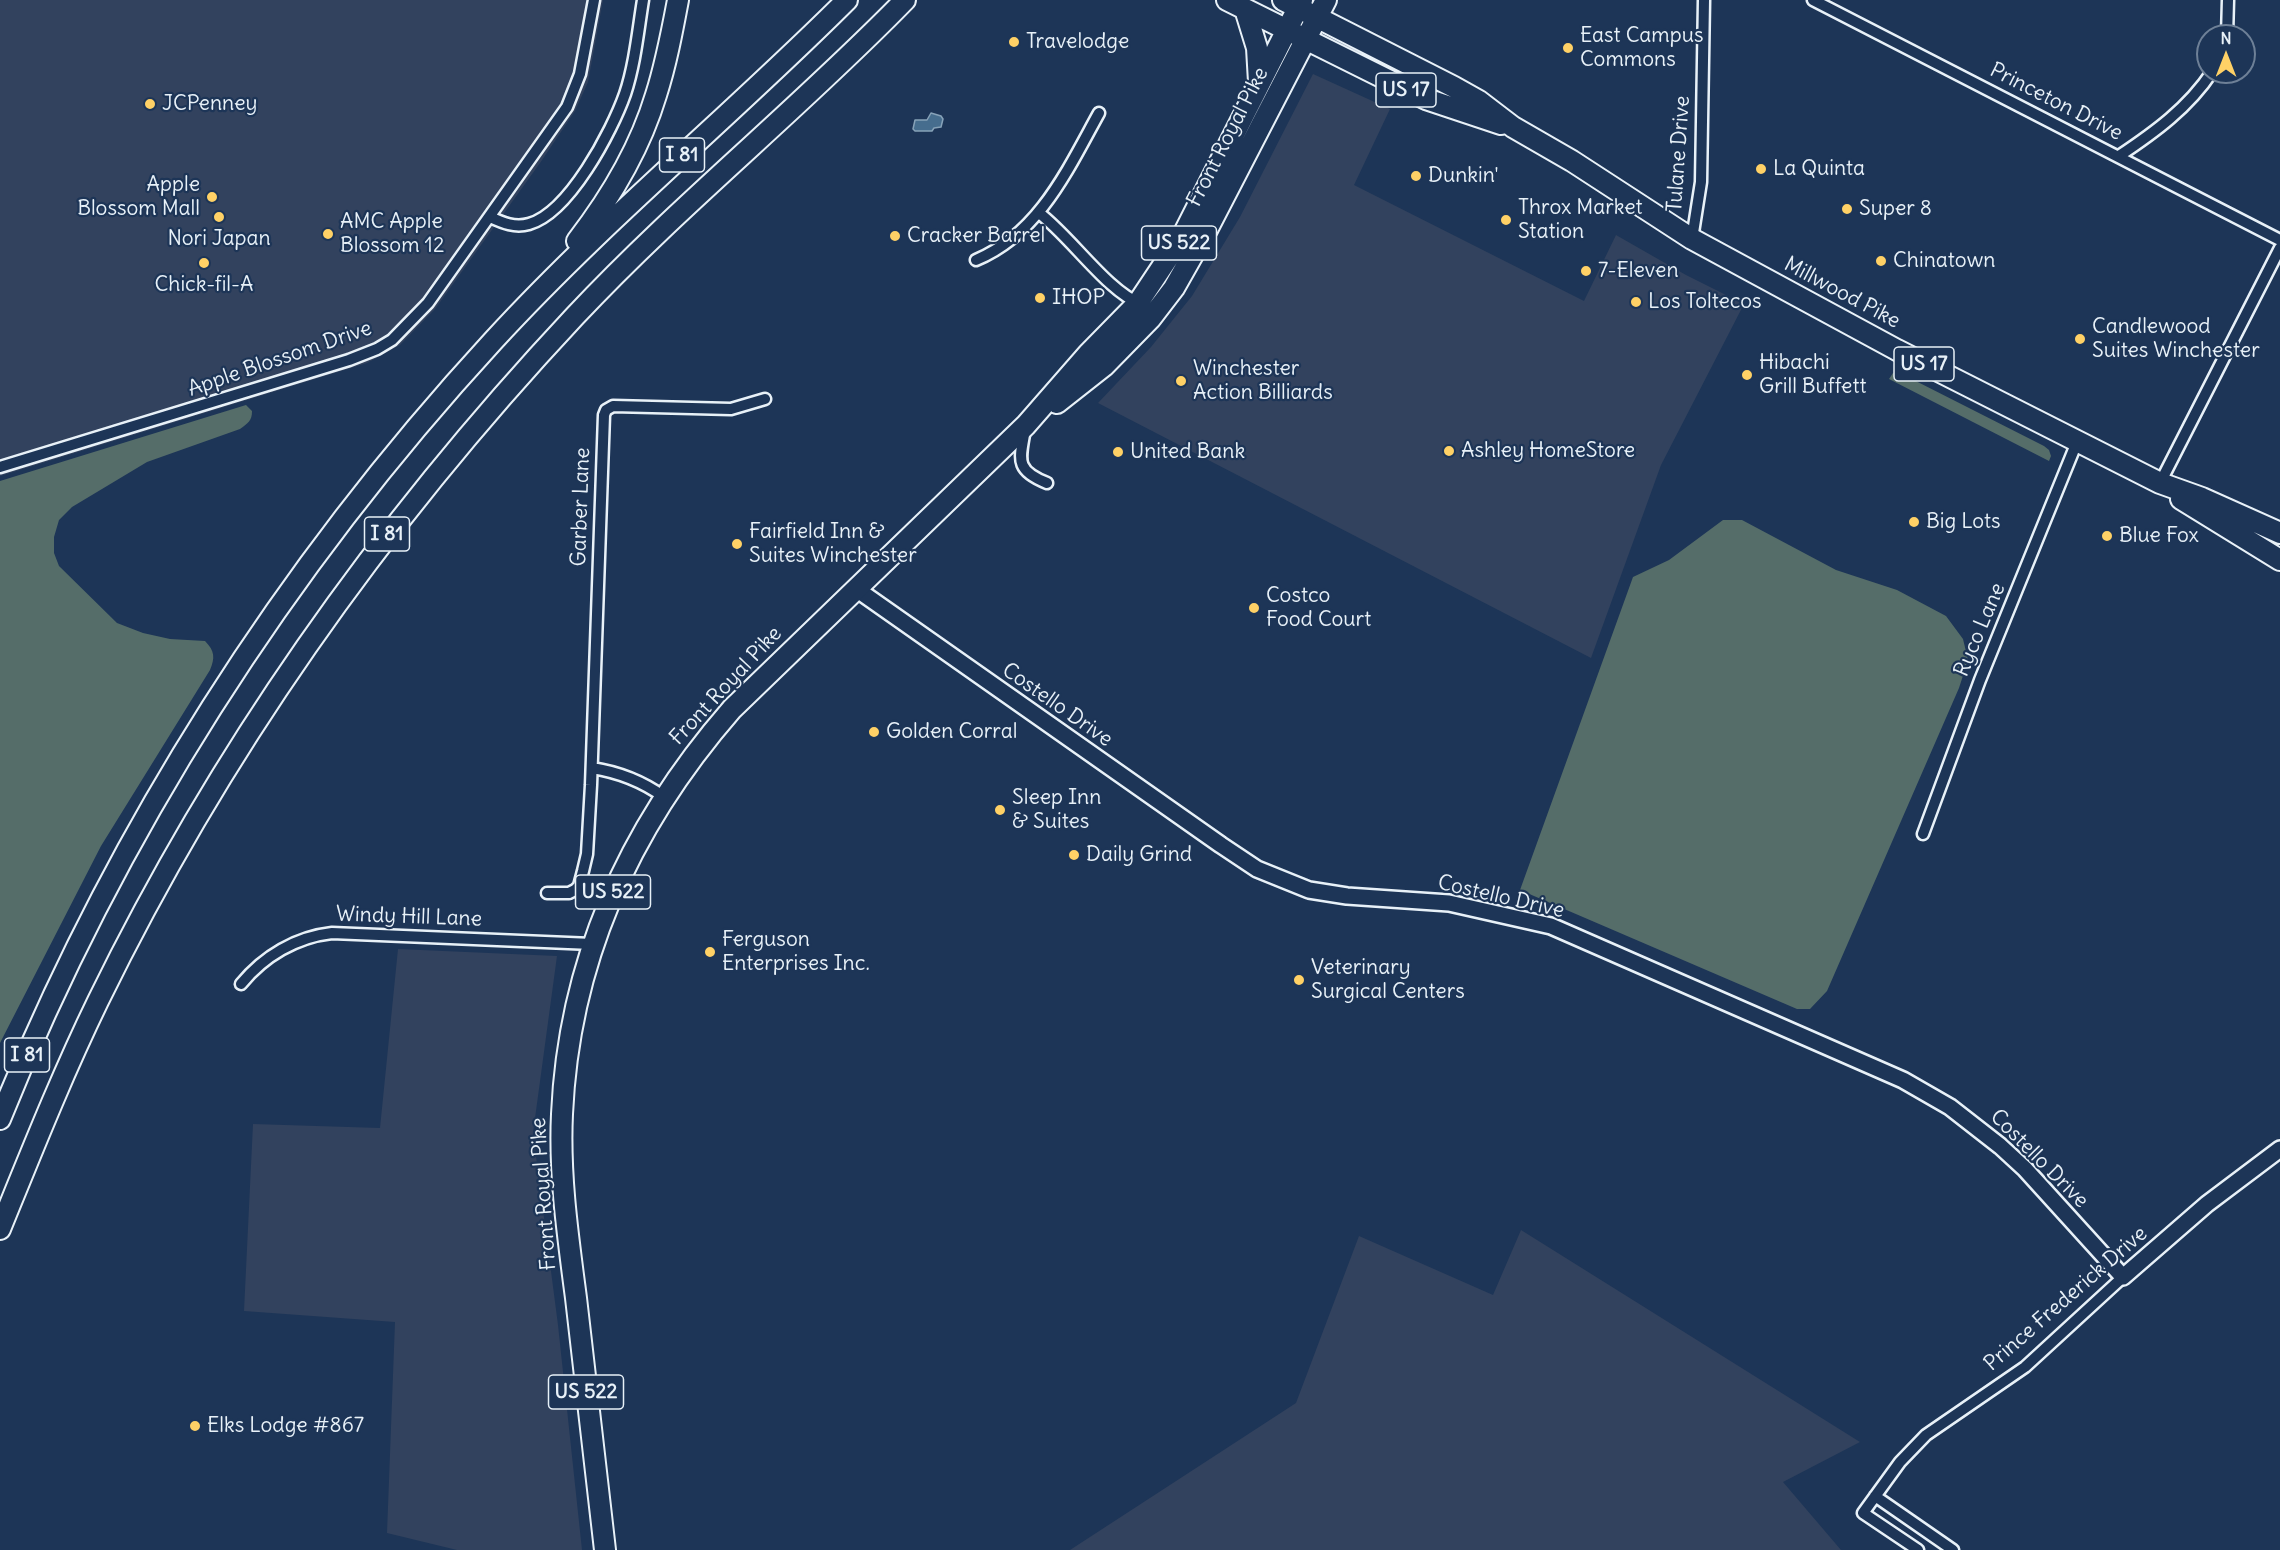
<!DOCTYPE html>
<html>
<head>
<meta charset="utf-8">
<style>
	body { margin:0 }
	#map { position:relative; width:2280px; height:1550px; overflow:hidden; background:#1d3557; font-family:Delius,sans-serif }
	canvas { display:block }
	.north { position:absolute; left:2196px; top:24px; width:60px; height:60px; box-sizing:border-box; background:#1d3557; border:2px solid #6e8097; border-radius:50%; rotate:0deg; font-size:16px; font-weight:700; line-height:24px; text-align:center; color:#e8f1f8 }
	.north::after { content:''; display:block; margin:auto; width:21px; height:27px; background:#ffd166; clip-path:polygon(50% 0,100% 100%,50% 72%,0 100%) }
</style>
</head>
<body>
<div id="map">
<canvas width="2280" height="1550"></canvas>
<div class="north">N</div>
</div>
<script>
const c = document.querySelector('canvas').getContext('2d');
c.lineJoin = 'round';
function fillPath(path, color) {
  c.fillStyle = color;
  c.fill(path, 'evenodd');
}
function trace(path, color, width, dash) {
  c.strokeStyle = color;
  c.lineWidth = width;
  c.lineCap = dash ? 'butt' : 'round';
  c.setLineDash(dash || []);
  c.stroke(path);
}
function drawText(font, color, halo, rows, align = 'center') {
  c.font = font + ' Delius,sans-serif';
  c.lineWidth = 4.5;
  c.setLineDash([]);
  c.textBaseline = 'middle';
  c.strokeStyle = halo;
  c.fillStyle = color;
  for (const [text, x, y, turn = 0] of rows) {
    c.save();
    c.translate(x, y);
    c.rotate((+turn || 0) * Math.PI / 180);
    c.textAlign = isNaN(turn) ? turn : align;
    if (halo) c.strokeText(text, 0, 0);
    c.fillText(text, 0, 0);
    c.restore();
  }
}
const built = new Path2D(`
	M0 0H603L588 82 575 111 540 163 435 309 400 345 367 363 0 476Z
	M1313 74 1390 109 1354 185 1584 301 1616 235 1686 275 1744 304 1661 465 1591 658 1098 403 1151 347 1192 296 1240 217Z
	M398 949 557 956 533 1133 558 1325 582 1550H457L387 1533 395 1322 244 1311 253 1124 380 1128Z
	M1521 1230 1860 1442 1783 1482 1841 1550H1070L1296 1403 1359 1236 1493 1295Z`);
const green = new Path2D(`
	M1898 372 2044 446 2049 450 2051 456 2049 461 1889 379 1893 373Z
	M246 405 252 411C252 421 248 423 240 429L147 462 72 507 59 520 54 537V553L59 566 117 623 143 633 170 639 205 641C215 651 215 658 210 670L101 846 0 1043V481Z
	M1723 520H1742L1836 570 1897 590 1946 616 1963 639 1968 660 1959 688 1827 991 1810 1009H1797L1520 890 1633 577 1669 560Z`);
const water = new Path2D(`
	M931 113 941 116 943 119 941 127 934 128 932 131H915L913 129 915 120H927Z`);
const street = new Path2D(`
	M1813 0 2280 240
	M2227 36 2228 0
	M2119 156C2155 132 2188 108 2212 72
	M1039 213C1070 236 1108 292 1141 304
	M490 217C503 223 515 228 529 224 569 213 612 131 625 94 635 64 638 31 643 0
	M1692 239 1701 182 1704 0
	M976 260C1039 234 1068 169 1099 113
	M1025 429C1020 459 1014 470 1047 483
	M0 467 349 360 377 349 392 340 428 303 567 107 580 74 594 0
	M2160 483 2280 248
	M592 768C618 772 642 781 664 797
	M1923 834 1980 680 2077 442
	M547 893H569L575 890 579 886 583 871 587 854 591 785 604 415 606 410 613 406 731 409 765 399
	M241 984C264 956 296 937 332 933L592 944
	M1875 1496 1953 1550
	M1918 1550 1863 1513 1900 1462 1926 1435 2025 1367 2123 1277`);
const secondary = new Path2D(`
	M855 588 1221 845 1257 869 1309 890 1347 896 1449 903 1551 926 1903 1080 1950 1107 2000 1146 2025 1169 2123 1277 2207 1204 2280 1149`);
const highway = new Path2D(`
	M1227 0 1426 99 1501 124
	M1283 0 1454 87 1479 101 1513 127 1572 161 1692 239 1897 350 2160 483 2202 498 2280 533
	M1245 9 1257 48 1259 82
	M577 241C611 197 640 148 656 95 666 64 672 32 678 0
	M1057 403 1104 366 1151 318 1174 288 1208 228 1326 0
	M2181 499 2280 560
	M0 1119C115 833 285 567 493 341 604 220 731 116 847 0
	M0 1229C31 1153 62 1075 98 1001 221 749 384 520 575 316 679 205 799 109 905 0
	M605 1550C595 1466 586 1382 576 1298 568 1237 559 1175 562 1114 569 958 631 825 732 709L1026 425 1088 354 1138 303 1182 237 1302 0`);
const markers = [
	[1014,42,6,"#ffd166"],
	[1568,48,6,"#ffd166"],
	[150,104,6,"#ffd166"],
	[1761,169,6,"#ffd166"],
	[1416,176,6,"#ffd166"],
	[212,197,6,"#ffd166"],
	[1847,209,6,"#ffd166"],
	[219,217,6,"#ffd166"],
	[1506,220,6,"#ffd166"],
	[328,234,6,"#ffd166"],
	[895,236,6,"#ffd166"],
	[1881,261,6,"#ffd166"],
	[204,263,6,"#ffd166"],
	[1586,271,6,"#ffd166"],
	[1040,298,6,"#ffd166"],
	[1636,302,6,"#ffd166"],
	[2080,339,6,"#ffd166"],
	[1747,375,6,"#ffd166"],
	[1181,381,6,"#ffd166"],
	[1449,451,6,"#ffd166"],
	[1118,452,6,"#ffd166"],
	[1914,522,6,"#ffd166"],
	[2107,536,6,"#ffd166"],
	[737,544,6,"#ffd166"],
	[1254,608,6,"#ffd166"],
	[874,732,6,"#ffd166"],
	[1000,810,6,"#ffd166"],
	[1074,855,6,"#ffd166"],
	[710,952,6,"#ffd166"],
	[1299,980,6,"#ffd166"],
	[195,1426,6,"#ffd166"]
];
const shields = [
	[1406,90,60],
	[682,155,45],
	[1179,243,75],
	[1924,364,60],
	[387,534,45],
	[613,892,75],
	[27,1055,45],
	[586,1392,75]
];
const shieldNames = [
	["US 17",1406,90],
	["I 81",682,155],
	["US 522",1179,243],
	["US 17",1924,364],
	["I 81",387,534],
	["US 522",613,892],
	["I 81",27,1055],
	["US 522",586,1392]
];
const poiNames = [
	["East Campus",1580,36],
	["Commons",1580,60],
	["Travelodge",1026,42],
	["JCPenney",162,104],
	["La Quinta",1773,169],
	["Dunkin'",1428,176],
	["Apple",200,185,"right"],
	["Blossom Mall",200,209,"right"],
	["Throx Market",1518,208],
	["Station",1518,232],
	["Super 8",1859,209],
	["AMC Apple",340,222],
	["Blossom 12",340,246],
	["Cracker Barrel",907,236],
	["Nori Japan",219,239,"center"],
	["Chinatown",1893,261],
	["7-Eleven",1598,271],
	["Chick-fil-A",204,285,"center"],
	["IHOP",1052,298],
	["Los Toltecos",1648,302],
	["Candlewood",2092,327],
	["Suites Winchester",2092,351],
	["Hibachi",1759,363],
	["Grill Buffett",1759,387],
	["Winchester",1193,369],
	["Action Billiards",1193,393],
	["Ashley HomeStore",1461,451],
	["United Bank",1130,452],
	["Big Lots",1926,522],
	["Fairfield Inn &",749,532],
	["Suites Winchester",749,556],
	["Blue Fox",2119,536],
	["Costco",1266,596],
	["Food Court",1266,620],
	["Golden Corral",886,732],
	["Sleep Inn",1012,798],
	["& Suites",1012,822],
	["Daily Grind",1086,855],
	["Ferguson",722,940],
	["Enterprises Inc.",722,964],
	["Veterinary",1311,968],
	["Surgical Centers",1311,992],
	["Elks Lodge #867",207,1426]
];
const streetNames = [
	["Princeton Drive",2056,102,27],
	["Front Royal Pike",1228,137,-63],
	["Tulane Drive",1679,154,-86],
	["Millwood Pike",1842,293,28],
	["Apple Blossom Drive",280,359,-19],
	["Garber Lane",581,507,-88],
	["Ryco Lane",1980,630,-67],
	["Front Royal Pike",726,686,-47],
	["Costello Drive",1057,705,35],
	["Costello Drive",1501,897,13],
	["Windy Hill Lane",409,917,2],
	["Costello Drive",2039,1159,45],
	["Front Royal Pike",544,1194,-94],
	["Prince Frederick Drive",2066,1299,-41]
];
fillPath(built, '#32425e');
fillPath(green, '#556d69');
fillPath(water, '#466d8e');
trace(water, '#87a2b8', 1.5);
trace(street, '#e8f1f8', 15);
trace(secondary, '#e8f1f8', 20);
trace(highway, '#e8f1f8', 24);
trace(street, '#1d3557', 10);
trace(secondary, '#1d3557', 15);
trace(highway, '#1d3557', 20);
for (const [x, y, r, color] of markers) {
  const dot = new Path2D();
  dot.arc(x, y, r, 0, 2 * Math.PI);
  c.fillStyle = color;
  c.fill(dot);
  trace(dot, '#1d3557', 2);
}
for (const [x, y, w] of shields) {
  const box = new Path2D();
  box.roundRect(x - w / 2, y - 17, w, 34, 4.5);
  c.fillStyle = '#1d3557';
  c.fill(box);
  trace(box, '#e8f1f8', 1.5);
}
drawText('bold 20px', '#e8f1f8', null, shieldNames);
drawText('21px', '#e8f1f8', '#1d3557', poiNames, 'left');
drawText('21px', '#e8f1f8', '#1d3557', streetNames);
</script>
</body>
</html>
